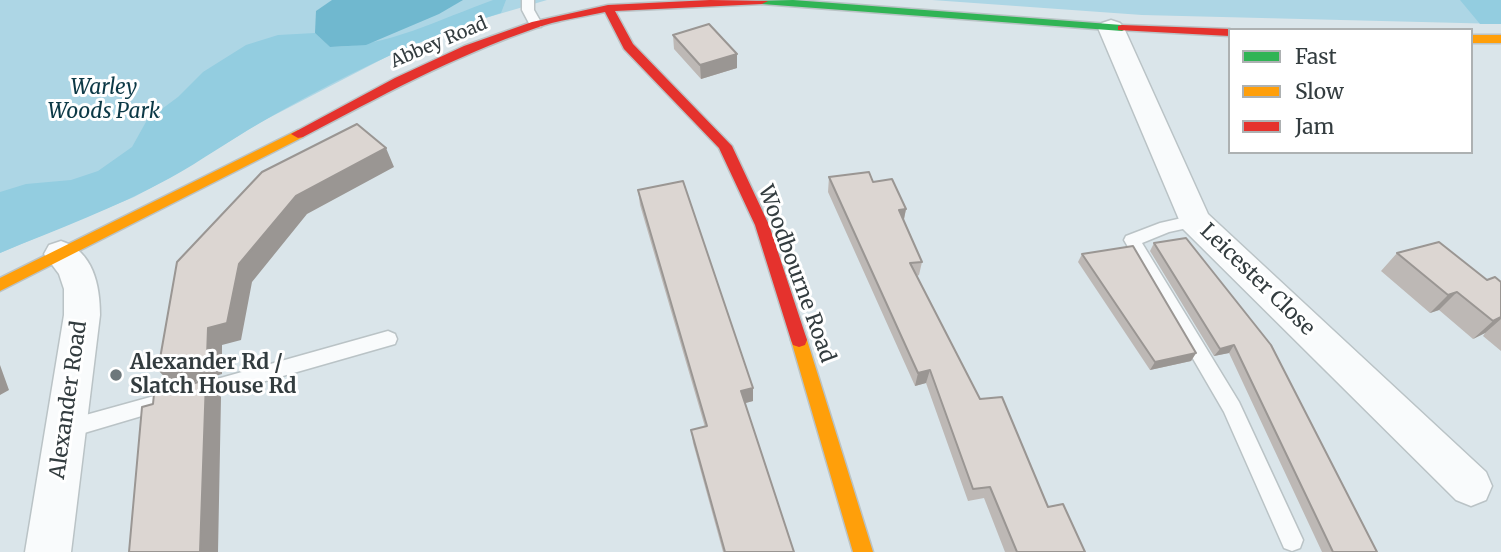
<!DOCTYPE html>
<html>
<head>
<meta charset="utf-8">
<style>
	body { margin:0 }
	#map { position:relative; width:1501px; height:552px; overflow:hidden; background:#dae5ea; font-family:Merriweather,serif }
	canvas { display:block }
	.legend { position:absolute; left:1228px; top:28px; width:245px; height:126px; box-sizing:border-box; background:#fff; border:2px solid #adb1b2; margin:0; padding:9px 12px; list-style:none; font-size:21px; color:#333c3f }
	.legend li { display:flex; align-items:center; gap:14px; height:35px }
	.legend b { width:35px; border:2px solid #adb1b2 }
</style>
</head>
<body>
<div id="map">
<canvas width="1501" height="552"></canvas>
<ul class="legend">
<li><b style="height:9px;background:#30b455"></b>Fast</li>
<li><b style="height:9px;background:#ff9f0a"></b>Slow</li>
<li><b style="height:9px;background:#e5322d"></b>Jam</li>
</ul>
</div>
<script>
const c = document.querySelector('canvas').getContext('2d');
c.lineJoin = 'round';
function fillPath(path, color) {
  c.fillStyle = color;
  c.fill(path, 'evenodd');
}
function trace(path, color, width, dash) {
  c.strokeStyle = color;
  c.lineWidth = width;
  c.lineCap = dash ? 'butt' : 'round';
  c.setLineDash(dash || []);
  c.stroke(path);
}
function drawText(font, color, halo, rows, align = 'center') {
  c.font = font + ' Merriweather,serif';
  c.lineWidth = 6;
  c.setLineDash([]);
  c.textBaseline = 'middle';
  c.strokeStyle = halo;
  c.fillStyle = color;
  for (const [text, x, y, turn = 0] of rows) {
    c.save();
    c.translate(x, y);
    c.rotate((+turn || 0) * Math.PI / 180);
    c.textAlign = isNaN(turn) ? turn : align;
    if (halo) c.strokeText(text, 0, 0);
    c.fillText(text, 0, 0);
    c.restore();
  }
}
const green = new Path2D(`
	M0 0H547L458 26 396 52 261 122 171 177 134 197 0 253Z
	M932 0H1501V24L1142 15Z`);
const forest = new Path2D(`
	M493 0H506L501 13C417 39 336 79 260 123 230 140 201 161 170 178 116 208 57 229 0 253V192L26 184 71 180 98 171 132 147 147 120 178 97 203 72 246 45 278 35 315 33 330 47C387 47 440 19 493 0Z
	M1460 0H1501V24H1480Z`);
const water = new Path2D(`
	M332 0H463L439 14 366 45 330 47 315 33 316 11Z`);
const lane = new Path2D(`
	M522 0H534V10L542 24 541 27H531L522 10Z
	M1195 215 1203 221 1201 225 1169 232 1142 243 1239 402 1303 540 1300 548 1292 551 1284 548 1224 412 1124 240 1126 236 1160 223Z
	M388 331 395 334 397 339 395 344 192 402 185 400 182 394 185 388 192 386Z
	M165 393 172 395 175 401 172 407 64 439 57 436 54 430 57 424 64 421Z`);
const street = new Path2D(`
	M1111 20 1120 23 1124 28 1208 214 1486 472 1492 486 1486 500 1471 506 1456 500 1183 229 1098 28 1102 23Z
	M61 241C93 251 100 285 100 315L71 552H25L64 315V289L59 274 44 254 49 245Z`);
const fast = new Path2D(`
	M793 0 1122 25 1128 28 1122 31 762 4 756 1Z`);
const slow = new Path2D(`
	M1471 35H1501V43H1471Z
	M298 130 305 134 303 137 0 291V278Z
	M799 333 805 335 807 340 873 552H853L791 340 793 335Z`);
const jam = new Path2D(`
	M710 0 768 1 762 4 615 11 633 44 732 146 769 225 807 340 805 345 799 347 793 345 791 340 755 225 719 148 624 49 605 12C582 17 558 20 536 28 454 56 379 97 303 137L298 138 291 134 395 78 464 46 532 22 608 5Z
	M1122 25 1230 29 1231 30 1230 36 1118 30V26Z`);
const wall = new Path2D(`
	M673 35 737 68 701 79 674 49Z
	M829 177 873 182 906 209 904 220 922 262 919 275 917 276 980 399 1048 507 1085 552H1005L984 498 968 501 926 383 915 386 828 192Z
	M638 190 753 401 745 403 794 552H723L693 443 691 430 705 427 640 205Z
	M1186 238 1377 552H1322L1229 353 1214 356 1150 251 1154 243Z
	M1397 253 1487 280 1501 282V351L1483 336 1485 333 1473 339 1439 310 1430 313 1381 271Z
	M1082 254 1196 353 1191 361 1150 370 1078 262Z`);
const shadedWall = new Path2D(`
	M737 54V68L701 79 700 65Z
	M386 148 394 167 307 214 252 282 241 340 222 345V374L175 388 158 370 208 328 239 264 296 196Z
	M906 209 903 223 899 210Z
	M1457 292 1439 310 1430 313 1448 295Z
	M1501 317V319L1485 333 1473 339 1493 321Z
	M1234 345 1229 353 1214 356 1220 349Z
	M1196 353 1191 361 1150 370 1155 362Z
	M0 365 9 390 0 395Z
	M930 370 926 383 915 386 918 373Z
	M206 380 221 397 218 552H200Z
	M753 388V401L742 404 741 391Z`);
const building = new Path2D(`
	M709 24 737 54 700 65 673 35Z
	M357 124 386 148 296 196 239 264 227 323 208 328 207 357 158 370 177 262 262 172Z
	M869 172 873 182 892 179 906 209 899 210 922 262 910 263 980 399 1002 397 1048 507 1063 504 1085 552H1017L990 487 973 489 930 370 918 373 829 177Z
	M683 181 753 388 741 391 794 552H725L691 430 707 426 638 190Z
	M1186 238 1271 345 1377 552H1333L1234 345 1220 349 1154 243Z
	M1439 242 1487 280 1495 277 1501 282V317L1493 321 1457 292 1448 295 1397 253Z
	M1133 246 1196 353 1155 362 1082 254Z
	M206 380 200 552H129L142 407 153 404 154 394Z`);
const markers = [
	[116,375,7,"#6d777b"]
];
const farStreetnames = [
	["Abbey Road",439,43,-23]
];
const parkNames = [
	["Warley",104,88],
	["Woods Park",104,112]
];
const streetNames = [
	["Woodbourne Road",796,274,70],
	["Leicester Close",1257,280,44],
	["Alexander Road",69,400,-82]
];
const poiNames = [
	["Alexander Rd /",130,363],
	["Slatch House Rd",130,387]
];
fillPath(green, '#add6e5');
fillPath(forest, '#93cde0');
fillPath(water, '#70b8cf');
trace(lane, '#bac3c6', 3);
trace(street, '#bac3c6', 3);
trace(fast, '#bac3c6', 3);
trace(slow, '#bac3c6', 3);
trace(jam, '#bac3c6', 3);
fillPath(lane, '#f9fbfc');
fillPath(street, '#f9fbfc');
fillPath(fast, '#30b455');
fillPath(slow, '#ff9f0a');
fillPath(jam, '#e5322d');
fillPath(wall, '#bdb8b5');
fillPath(shadedWall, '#9a9693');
fillPath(building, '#dcd6d2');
trace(building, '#9a9693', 2);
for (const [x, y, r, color] of markers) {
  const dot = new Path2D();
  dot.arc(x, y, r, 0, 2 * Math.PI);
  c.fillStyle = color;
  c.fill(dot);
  trace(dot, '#fff', 2.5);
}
drawText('18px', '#333c3f', '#fff', farStreetnames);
drawText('italic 21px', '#0c3946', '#fff', parkNames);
drawText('21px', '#333c3f', '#fff', streetNames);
drawText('bold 21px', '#333c3f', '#fff', poiNames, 'left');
</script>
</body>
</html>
